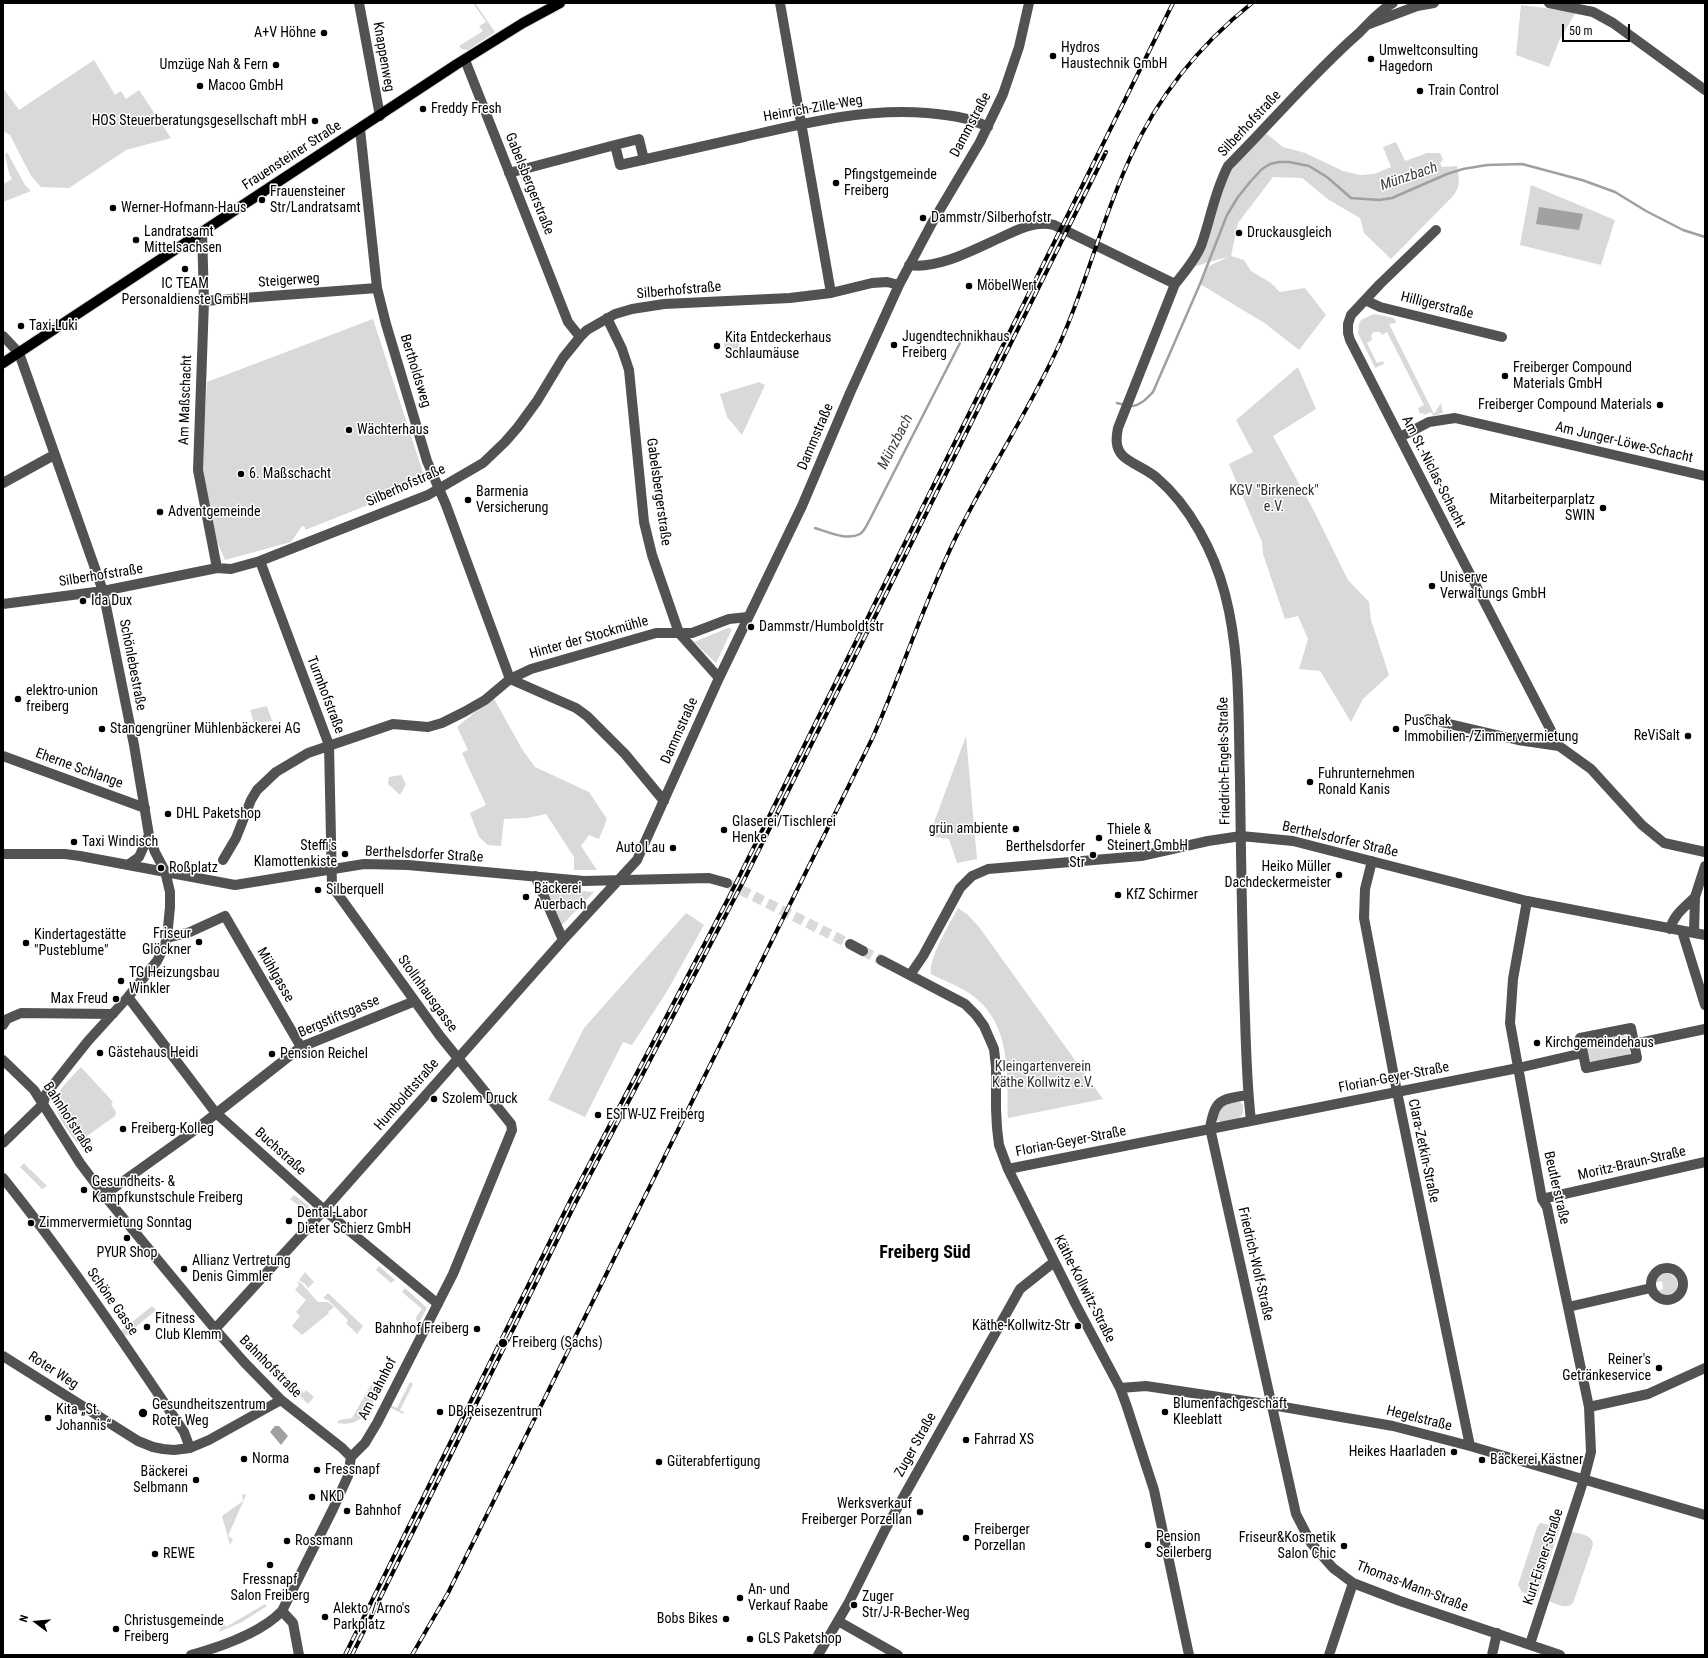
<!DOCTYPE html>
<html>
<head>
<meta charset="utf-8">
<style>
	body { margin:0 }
	#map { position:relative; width:1708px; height:1658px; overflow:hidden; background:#fff; font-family:"Roboto Condensed",sans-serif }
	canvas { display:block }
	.frame { position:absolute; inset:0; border:4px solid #000; pointer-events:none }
	.north { position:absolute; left:16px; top:1602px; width:40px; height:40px; -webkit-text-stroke:3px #fff; paint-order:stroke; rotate:286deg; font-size:11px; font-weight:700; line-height:16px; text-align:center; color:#000 }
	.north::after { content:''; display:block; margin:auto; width:14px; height:18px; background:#000; clip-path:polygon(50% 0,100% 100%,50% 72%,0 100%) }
	.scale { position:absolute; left:1562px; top:24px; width:68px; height:18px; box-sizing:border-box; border:2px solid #000; border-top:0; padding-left:5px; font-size:12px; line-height:14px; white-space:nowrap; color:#000; -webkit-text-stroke:3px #fff; paint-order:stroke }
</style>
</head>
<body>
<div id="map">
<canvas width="1708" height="1658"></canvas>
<div class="frame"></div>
<div class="north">N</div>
<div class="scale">50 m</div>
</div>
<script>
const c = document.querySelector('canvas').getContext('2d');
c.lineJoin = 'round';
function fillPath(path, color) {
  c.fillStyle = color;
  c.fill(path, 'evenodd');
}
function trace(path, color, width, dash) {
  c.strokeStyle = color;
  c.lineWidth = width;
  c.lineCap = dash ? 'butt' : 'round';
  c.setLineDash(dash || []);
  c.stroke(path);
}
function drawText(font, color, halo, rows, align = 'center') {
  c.font = font + ' "Roboto Condensed",sans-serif';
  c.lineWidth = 3;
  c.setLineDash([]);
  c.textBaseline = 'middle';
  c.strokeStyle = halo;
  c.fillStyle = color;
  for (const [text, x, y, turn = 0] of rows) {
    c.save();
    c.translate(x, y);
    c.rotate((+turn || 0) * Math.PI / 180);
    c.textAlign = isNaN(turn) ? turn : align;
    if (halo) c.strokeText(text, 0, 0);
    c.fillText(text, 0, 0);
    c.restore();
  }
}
const green = new Path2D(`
	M473 3H475L495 32 468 50 462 49 459 46 483 31 479 26 486 22Z
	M1521 5 1576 12 1559 41 1549 67 1516 55Z
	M94 60 115 95 121 91 126 99 139 90 171 138 126 150 69 188 41 187 31 176 10 135 3 131V88L19 110Z
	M1263 131 1283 147 1305 153 1343 171 1360 175 1374 174 1391 167 1383 147 1396 142 1405 161 1427 153H1440L1443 160 1440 163 1442 167 1457 166C1459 178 1461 186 1453 196L1391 259 1364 233 1360 218 1329 200 1302 178 1273 177 1238 223 1231 256 1244 260 1251 271 1271 283 1280 292 1305 288 1326 315 1299 350 1266 324 1200 284 1209 266 1228 257 1205 263 1188 269 1219 184Z
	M7 152 25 185 31 191 3 202V184L12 179 9 173 5 155Z
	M1531 185 1615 220 1601 265 1520 245Z
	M1374 314 1394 318 1396 323 1389 324 1434 414 1441 403 1443 413 1433 416 1431 412 1424 415 1423 413 1420 414 1418 408 1424 405 1387 332 1382 335 1380 332H1374L1371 335 1372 340 1367 343 1377 363 1383 361 1384 364 1375 368 1358 333 1359 324 1361 320Z
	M373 319 426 482 305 530V527L302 526 291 542 225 560 217 542 201 476 207 382Z
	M738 338 741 356 725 359 724 341Z
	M1298 367 1316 409 1273 436 1314 511 1348 580 1369 602 1371 620 1389 675 1363 699 1351 722 1320 671 1299 669 1308 639 1298 616 1285 619 1263 554 1262 542 1229 464 1253 452 1236 420Z
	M759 382 765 385 742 435 727 417 720 394Z
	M728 628 732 629 716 663 694 642Z
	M493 697 522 749 535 767 589 792 607 819 599 839 589 835 581 846 597 870H574V857L546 814 527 818 504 819 501 846 488 845 479 837 470 813 486 805 462 753 468 750 457 727Z
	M267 706 272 721 254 723 250 710Z
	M966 736 977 859 957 863 949 839 929 836Z
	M401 775 406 784 400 795 388 784 389 777Z
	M545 888 594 892 562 925Z
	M958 908 968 915 979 927 1103 1099 1008 1118C1007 1073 1012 1022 969 993 957 985 944 981 931 974 928 959 950 923 958 908Z
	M686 913 704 925 666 993 632 1045 623 1042 585 1117 548 1100 584 1028Z
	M1619 1033C1630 1037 1634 1044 1629 1055L1596 1064 1590 1061 1586 1050 1590 1040Z
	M81 1067 113 1102 111 1104 116 1112 115 1116 87 1136 92 1144 90 1145 84 1138 78 1144C70 1133 53 1113 56 1099 58 1090 74 1074 81 1067Z
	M1235 1101 1240 1102 1243 1105V1113L1239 1119 1221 1122 1216 1120 1222 1104Z
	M24 1163 30 1170H31L47 1186 42 1189 20 1167Z
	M294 1195 309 1206 308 1213 290 1199Z
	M379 1266 395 1280 391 1283 376 1270Z
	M305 1272 314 1282 308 1288 305 1284 299 1280Z
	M1666 1273C1680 1275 1682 1291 1668 1296L1660 1294 1657 1291 1663 1289 1662 1281 1655 1283 1658 1276Z
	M297 1281 301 1283 318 1302H328L334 1307 328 1312 329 1313 302 1335 292 1326 300 1316 296 1312 306 1300 295 1290 299 1285Z
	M405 1288 427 1308 416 1328 413 1325 417 1323 416 1317 422 1309 402 1292Z
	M328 1293 363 1326 357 1334 346 1323 348 1321 346 1318 329 1301 323 1298Z
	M152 1306 156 1310 125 1336 121 1331Z
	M410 1382 413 1384 400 1410 404 1412 403 1414 389 1407 390 1405 397 1408Z
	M295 1384 304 1393 306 1390 314 1397 308 1404 292 1388Z
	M371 1385 375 1389 373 1392 377 1396C366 1413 361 1427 337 1423L339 1420 352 1418Z
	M242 1494 246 1495 228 1536 233 1539 230 1545 222 1516 243 1501Z
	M1540 1523 1560 1527 1537 1597 1522 1592 1518 1585 1537 1527Z
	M1572 1532C1581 1534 1593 1535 1593 1545L1573 1603C1566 1610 1557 1604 1549 1601Z
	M265 1604 267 1606 242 1622 219 1632 223 1621 226 1627Z`);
const water = new Path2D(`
	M1539 207 1583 214 1579 230 1536 224Z
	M275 1426H279L288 1436 281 1445 270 1432Z`);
const stream = new Path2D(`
	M1117 403 1125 405
	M1130 406C1139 407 1147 398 1153 392L1200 284 1227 215 1238 197 1250 182 1262 169 1270 164 1279 162H1289L1309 166 1327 177 1351 198 1379 200 1392 198 1447 174 1463 169 1487 165 1522 164 1582 180 1615 192 1646 211 1683 230 1705 237
	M815 528C828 532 847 541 860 534 863 532 866 527 868 523L962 339C970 332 974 334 983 337`);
const minorTunnel = new Path2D(`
	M727 883 850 944
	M863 951 881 960`);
const minor = new Path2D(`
	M359 3 380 116
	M780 3 831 293
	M1549 3 1593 12 1613 23 1705 90
	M1369 24 1417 6 1434 3
	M465 60 568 322 580 337
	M360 129 377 288 386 324 427 461 446 505 510 679
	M615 145 639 139 644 160
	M509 173 615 145 620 165C661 156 703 146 744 137 805 123 864 108 927 113 948 115 969 117 988 127
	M1436 230 1380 284 1351 315 1348 324V333L1350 340 1457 549 1559 746 1591 769 1642 825 1664 843 1705 852
	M202 231 204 301 198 470 217 568
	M909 265C938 270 977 248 1004 236 1021 228 1035 221 1054 225L1175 284
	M1365 300 1380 307 1502 337
	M204 301 377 288
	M607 318 622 349 629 370 644 522 652 555 679 633 719 678
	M3 336 19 353 103 591 134 745 149 835 155 852 165 871 170 892V907L167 938 164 947 157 961 128 997 88 1041 72 1061 46 1094 43 1104 3 1143
	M1400 437 1429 422 1455 418 1705 476
	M3 483 54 455
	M3 604 103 591 217 568 231 569 260 561 428 495 483 463 505 442 518 427 537 401 563 358 580 337 587 330 615 314 632 309 664 304 790 298 831 293 872 283 887 282 899 285
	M510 679 576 708 587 716 625 754 664 801
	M1428 719 1518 740 1559 746
	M3 756 145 808
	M3 854H65L80 856 235 885 364 864 408 865 584 881 709 878 727 883
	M223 860 236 838 251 800 257 790 276 772 308 753 393 724 428 727 442 723 464 712 485 700 510 679 531 669 656 633H692L729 619 748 617
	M1372 861 1365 889 1364 918 1397 1092 1470 1446
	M129 864 139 857 149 835
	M535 876 563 940
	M1527 901 1513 979 1510 1023 1542 1199 1547 1207 1589 1407 1591 1452 1584 1479 1530 1644
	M1670 929C1674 914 1685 907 1695 897
	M1682 931 1705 1005
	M1694 933 1695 897 1705 866
	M167 938 190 932 225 916 301 1047
	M850 944 863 951
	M881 960 965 1004 976 1015 984 1026 994 1049 996 1067V1109L997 1128 999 1145 1008 1169 1076 1305 1120 1388 1126 1404 1154 1490 1189 1655
	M910 975 923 956 960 888 972 876 988 869 1141 856 1208 841 1241 836 1293 841 1527 901 1705 935
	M128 997 215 1112 324 1210 438 1304
	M3 1025 7 1019 21 1013 113 1014
	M1631 1028 1637 1058 1586 1068 1580 1038Z
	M1634 1044 1705 1029
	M3 1060 34 1090 80 1163 104 1195 215 1329 244 1362 281 1400 342 1448 351 1457
	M1248 1095C1221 1099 1215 1099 1210 1128L1296 1514 1311 1543 1333 1568 1353 1583 1400 1601 1560 1655
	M1251 1121C1247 1086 1246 1052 1245 1017 1242 939 1241 860 1240 781 1238 719 1241 655 1225 594 1214 552 1190 506 1157 478 1148 470 1130 463 1123 456 1115 448 1116 438 1118 428L1175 284C1184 273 1195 260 1201 246 1211 218 1214 193 1228 166 1272 122 1312 74 1359 33 1370 22 1379 11 1393 3
	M1008 1169 1518 1068 1583 1053
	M3 1178C68 1259 126 1346 184 1432L190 1448
	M104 1195 195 1130 301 1047 415 1001
	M1542 1199 1705 1162
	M1651 1284a16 16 0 1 1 32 0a16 16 0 1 1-32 0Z
	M1568 1307 1651 1288
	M215 1329 324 1210 563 940 637 860 719 678 802 506 850 393 899 285 932 223 980 142 1003 94 1019 47 1029 3
	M3 1356 138 1441 153 1447 163 1449 174 1450 190 1448 209 1440 281 1400
	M1120 1388 1146 1386 1272 1405 1393 1426 1470 1446 1705 1515
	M1589 1407 1648 1394 1705 1368
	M282 1611 293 1623 299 1655
	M838 1621 898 1655
	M191 1655C220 1647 261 1633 282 1611L333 1509 348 1476 351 1457 365 1443 377 1423 453 1274 512 1130 511 1124 440 1036 332 886 329 745 260 561
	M818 1655 849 1602 886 1528 1020 1289 1054 1262
	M1329 1655 1353 1583
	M1492 1655 1497 1633`);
const major = new Path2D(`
	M3 363 457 64 523 23 560 3`);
const rail = new Path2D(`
	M345 1655 570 1201 729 897 1173 3
	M352 1655 575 1204 743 882 1106 152
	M412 1655 448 1593 872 739C902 672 924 602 956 537 988 472 1029 411 1059 345 1087 284 1102 217 1131 156 1158 96 1201 44 1252 3`);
const markers = [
	[324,33,4,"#000"],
	[1053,56,4,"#000"],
	[1371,59,4,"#000"],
	[276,65,4,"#000"],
	[200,86,4,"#000"],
	[1420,91,4,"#000"],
	[423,109,4,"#000"],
	[315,121,4,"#000"],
	[836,183,4,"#000"],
	[262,200,4,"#000"],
	[113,208,4,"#000"],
	[923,218,4,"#000"],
	[1239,233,4,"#000"],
	[136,240,4,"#000"],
	[185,269,4,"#000"],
	[969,286,4,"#000"],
	[21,326,4,"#000"],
	[894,345,4,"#000"],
	[717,346,4,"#000"],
	[1505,376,4,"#000"],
	[1660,405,4,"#000"],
	[349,430,4,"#000"],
	[241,474,4,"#000"],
	[468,500,4,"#000"],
	[1603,508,4,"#000"],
	[160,512,4,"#000"],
	[1432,586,4,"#000"],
	[83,601,4,"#000"],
	[751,627,4,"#000"],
	[18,699,4,"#000"],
	[102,729,4,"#000"],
	[1396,729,4,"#000"],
	[1688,736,4,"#000"],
	[1310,782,4,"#000"],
	[168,814,4,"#000"],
	[1016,829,4,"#000"],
	[724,830,4,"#000"],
	[1099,838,4,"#000"],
	[74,842,4,"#000"],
	[673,848,4,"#000"],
	[345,854,4,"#000"],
	[1093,855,4,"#000"],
	[161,868,4,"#000"],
	[1339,875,4,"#000"],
	[318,890,4,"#000"],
	[1118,895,4,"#000"],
	[526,897,4,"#000"],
	[199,942,4,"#000"],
	[26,943,4,"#000"],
	[121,981,4,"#000"],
	[116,999,4,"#000"],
	[1537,1043,4,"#000"],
	[100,1053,4,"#000"],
	[272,1054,4,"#000"],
	[434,1099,4,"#000"],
	[598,1115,4,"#000"],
	[123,1129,4,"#000"],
	[84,1190,4,"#000"],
	[289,1221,4,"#000"],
	[31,1223,4,"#000"],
	[127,1238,4,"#000"],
	[184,1269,4,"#000"],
	[1078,1326,4,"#000"],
	[147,1327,4,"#000"],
	[477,1329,4,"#000"],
	[503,1343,5,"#000"],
	[1659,1368,4,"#000"],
	[440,1412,4,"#000"],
	[1165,1412,4,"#000"],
	[143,1413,5,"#000"],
	[48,1418,4,"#000"],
	[966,1440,4,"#000"],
	[1454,1452,4,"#000"],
	[244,1459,4,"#000"],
	[1482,1460,4,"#000"],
	[659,1462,4,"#000"],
	[317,1470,4,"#000"],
	[196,1480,4,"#000"],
	[312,1497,4,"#000"],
	[347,1511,4,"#000"],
	[920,1512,4,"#000"],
	[966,1538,4,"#000"],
	[287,1541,4,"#000"],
	[1148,1545,4,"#000"],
	[1344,1546,4,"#000"],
	[155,1554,4,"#000"],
	[270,1565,4,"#000"],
	[740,1598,4,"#000"],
	[854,1605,4,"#000"],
	[325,1617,4,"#000"],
	[726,1619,4,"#000"],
	[116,1629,4,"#000"],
	[750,1639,4,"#000"]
];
const poiNames = [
	["A+V Höhne",316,33,"right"],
	["Hydros",1061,48],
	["Haustechnik GmbH",1061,64],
	["Umweltconsulting",1379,51],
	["Hagedorn",1379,67],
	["Umzüge Nah & Fern",268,65,"right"],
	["Macoo GmbH",208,86],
	["Train Control",1428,91],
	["Freddy Fresh",431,109],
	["HOS Steuerberatungsgesellschaft mbH",307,121,"right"],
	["Pfingstgemeinde",844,175],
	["Freiberg",844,191],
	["Frauensteiner",270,192],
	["Str/Landratsamt",270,208],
	["Werner-Hofmann-Haus",121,208],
	["Dammstr/Silberhofstr",931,218],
	["Landratsamt",144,232],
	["Mittelsachsen",144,248],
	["Druckausgleich",1247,233],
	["IC TEAM",185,284,"center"],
	["Personaldienste GmbH",185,300,"center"],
	["MöbelWert",977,286],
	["Taxi-Luki",29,326],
	["Jugendtechnikhaus",902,337],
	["Freiberg",902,353],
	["Kita Entdeckerhaus",725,338],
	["Schlaumäuse",725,354],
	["Freiberger Compound",1513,368],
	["Materials GmbH",1513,384],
	["Freiberger Compound Materials",1652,405,"right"],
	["Wächterhaus",357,430],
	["6. Maßschacht",249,474],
	["Barmenia",476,492],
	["Versicherung",476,508],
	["Mitarbeiterparplatz",1595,500,"right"],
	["SWIN",1595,516,"right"],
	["Adventgemeinde",168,512],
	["Uniserve",1440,578],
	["Verwaltungs GmbH",1440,594],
	["Ida Dux",91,601],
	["Dammstr/Humboldtstr",759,627],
	["elektro-union",26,691],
	["freiberg",26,707],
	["Puschak",1404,721],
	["Immobilien-/Zimmervermietung",1404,737],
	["Stangengrüner Mühlenbäckerei AG",110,729],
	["ReViSalt",1680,736,"right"],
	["Fuhrunternehmen",1318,774],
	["Ronald Kanis",1318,790],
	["DHL Paketshop",176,814],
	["Glaserei/Tischlerei",732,822],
	["Henke",732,838],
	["grün ambiente",1008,829,"right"],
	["Thiele &",1107,830],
	["Steinert GmbH",1107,846],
	["Taxi Windisch",82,842],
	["Steffi's",337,846,"right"],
	["Klamottenkiste",337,862,"right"],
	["Berthelsdorfer",1085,847,"right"],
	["Str",1085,863,"right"],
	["Auto Lau",665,848,"right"],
	["Heiko Müller",1331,867,"right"],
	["Dachdeckermeister",1331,883,"right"],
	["Roßplatz",169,868],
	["Bäckerei",534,889],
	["Auerbach",534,905],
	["Silberquell",326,890],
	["KfZ Schirmer",1126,895],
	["Friseur",191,934,"right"],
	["Glöckner",191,950,"right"],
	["Kindertagestätte",34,935],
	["\"Pusteblume\"",34,951],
	["TG Heizungsbau",129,973],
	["Winkler",129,989],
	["Max Freud",108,999,"right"],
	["Kirchgemeindehaus",1545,1043],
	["Gästehaus Heidi",108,1053],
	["Pension Reichel",280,1054],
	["Szolem Druck",442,1099],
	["ESTW-UZ Freiberg",606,1115],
	["Freiberg-Kolleg",131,1129],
	["Gesundheits- &",92,1182],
	["Kampfkunstschule Freiberg",92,1198],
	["Dental-Labor",297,1213],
	["Dieter Schierz GmbH",297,1229],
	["Zimmervermietung Sonntag",39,1223],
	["PYUR Shop",127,1253,"center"],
	["Allianz Vertretung",192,1261],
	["Denis Gimmler",192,1277],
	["Fitness",155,1319],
	["Club Klemm",155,1335],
	["Käthe-Kollwitz-Str",1070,1326,"right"],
	["Bahnhof Freiberg",469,1329,"right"],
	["Freiberg (Sachs)",512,1343],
	["Reiner's",1651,1360,"right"],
	["Getränkeservice",1651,1376,"right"],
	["Blumenfachgeschäft",1173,1404],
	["Kleeblatt",1173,1420],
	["Gesundheitszentrum",152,1405],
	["Roter Weg",152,1421],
	["Kita „St.",56,1410],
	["Johannis“",56,1426],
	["DB Reisezentrum",448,1412],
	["Fahrrad XS",974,1440],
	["Heikes Haarladen",1446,1452,"right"],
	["Norma",252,1459],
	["Bäckerei Kästner",1490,1460],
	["Güterabfertigung",667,1462],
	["Fressnapf",325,1470],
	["Bäckerei",188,1472,"right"],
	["Selbmann",188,1488,"right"],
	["NKD",320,1497],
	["Werksverkauf",912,1504,"right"],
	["Freiberger Porzellan",912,1520,"right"],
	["Bahnhof",355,1511],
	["Freiberger",974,1530],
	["Porzellan",974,1546],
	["Pension",1156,1537],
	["Seilerberg",1156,1553],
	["Friseur&Kosmetik",1336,1538,"right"],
	["Salon Chic",1336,1554,"right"],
	["Rossmann",295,1541],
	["REWE",163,1554],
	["Fressnapf",270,1580,"center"],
	["Salon Freiberg",270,1596,"center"],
	["An- und",748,1590],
	["Verkauf Raabe",748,1606],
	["Zuger",862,1597],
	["Str/J-R-Becher-Weg",862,1613],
	["Alekto /Arno's",333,1609],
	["Parkplatz",333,1625],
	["Bobs Bikes",718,1619,"right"],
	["Christusgemeinde",124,1621],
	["Freiberg",124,1637],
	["GLS Paketshop",758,1639]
];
const streetNames = [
	["Knappenweg",383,57,80],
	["Heinrich-Zille-Weg",813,109,-10],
	["Silberhofstraße",1250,124,-47],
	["Dammstraße",971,125,-62],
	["Frauensteiner Straße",292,156,-33],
	["Gabelsbergerstraße",529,184,68],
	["Steigerweg",289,281,-4],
	["Silberhofstraße",679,291,-5],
	["Hilligerstraße",1437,306,14],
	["Bertholdsweg",415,371,73],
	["Am Maßschacht",186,400,-88],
	["Dammstraße",816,437,-67],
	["Am Junger-Löwe-Schacht",1624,443,13],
	["Am St.-Niclas-Schacht",1433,472,63],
	["Silberhofstraße",406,486,-24],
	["Gabelsbergerstraße",658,492,82],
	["Silberhofstraße",101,576,-9],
	["Hinter der Stockmühle",589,638,-16],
	["Schönlebestraße",132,665,79],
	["Turmhofstraße",325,695,69],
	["Dammstraße",680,731,-66],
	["Friedrich-Engels-Straße",1225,761,-91],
	["Eherne Schlange",79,769,20],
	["Berthelsdorfer Straße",1340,840,13],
	["Berthelsdorfer Straße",424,855,3],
	["Mühlgasse",275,975,60],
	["Stollnhausgasse",427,994,54],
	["Bergstiftsgasse",339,1017,-23],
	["Florian-Geyer-Straße",1394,1078,-11],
	["Humboldtstraße",407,1095,-49],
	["Bahnhofstraße",68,1118,57],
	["Florian-Geyer-Straße",1071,1142,-11],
	["Clara-Zetkin-Straße",1423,1151,78],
	["Buchstraße",280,1152,42],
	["Moritz-Braun-Straße",1632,1164,-13],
	["Beutlerstraße",1556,1188,77],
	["Friedrich-Wolf-Straße",1255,1264,77],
	["Käthe-Kollwitz-Straße",1084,1289,63],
	["Schöne Gasse",112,1302,55],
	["Bahnhofstraße",270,1367,45],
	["Roter Weg",53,1371,33],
	["Am Bahnhof",378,1389,-63],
	["Hegelstraße",1419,1419,14],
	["Zuger Straße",916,1445,-61],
	["Kurt-Eisner-Straße",1544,1557,-72],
	["Thomas-Mann-Straße",1412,1587,21]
];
const parkNames = [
	["KGV \"Birkeneck\"",1274,491],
	["e.V.",1274,507],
	["Kleingartenverein",1043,1067],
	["Käthe Kollwitz e.V.",1043,1083]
];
const waterNames = [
	["Münzbach",1409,177,-19],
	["Münzbach",896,442,-63]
];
const districtNames = [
	["Freiberg Süd",925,1253]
];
fillPath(green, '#d9d9d9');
fillPath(water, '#a0a0a0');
trace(stream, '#a0a0a0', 2.5);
trace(minorTunnel, '#d9d9d9', 10, [10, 5]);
trace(major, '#dbdbdb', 12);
trace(minor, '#525252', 10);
trace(major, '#000', 10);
trace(rail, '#000', 4);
trace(rail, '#fff', 2.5, [8]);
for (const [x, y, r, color] of markers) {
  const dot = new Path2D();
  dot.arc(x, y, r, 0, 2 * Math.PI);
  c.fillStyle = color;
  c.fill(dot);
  trace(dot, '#fff', 1.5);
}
drawText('14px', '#000', '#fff', poiNames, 'left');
drawText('14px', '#000', '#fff', streetNames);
drawText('14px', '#303030', '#fff', parkNames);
drawText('italic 15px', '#414141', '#fff', waterNames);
drawText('bold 18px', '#000', '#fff', districtNames);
</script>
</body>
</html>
